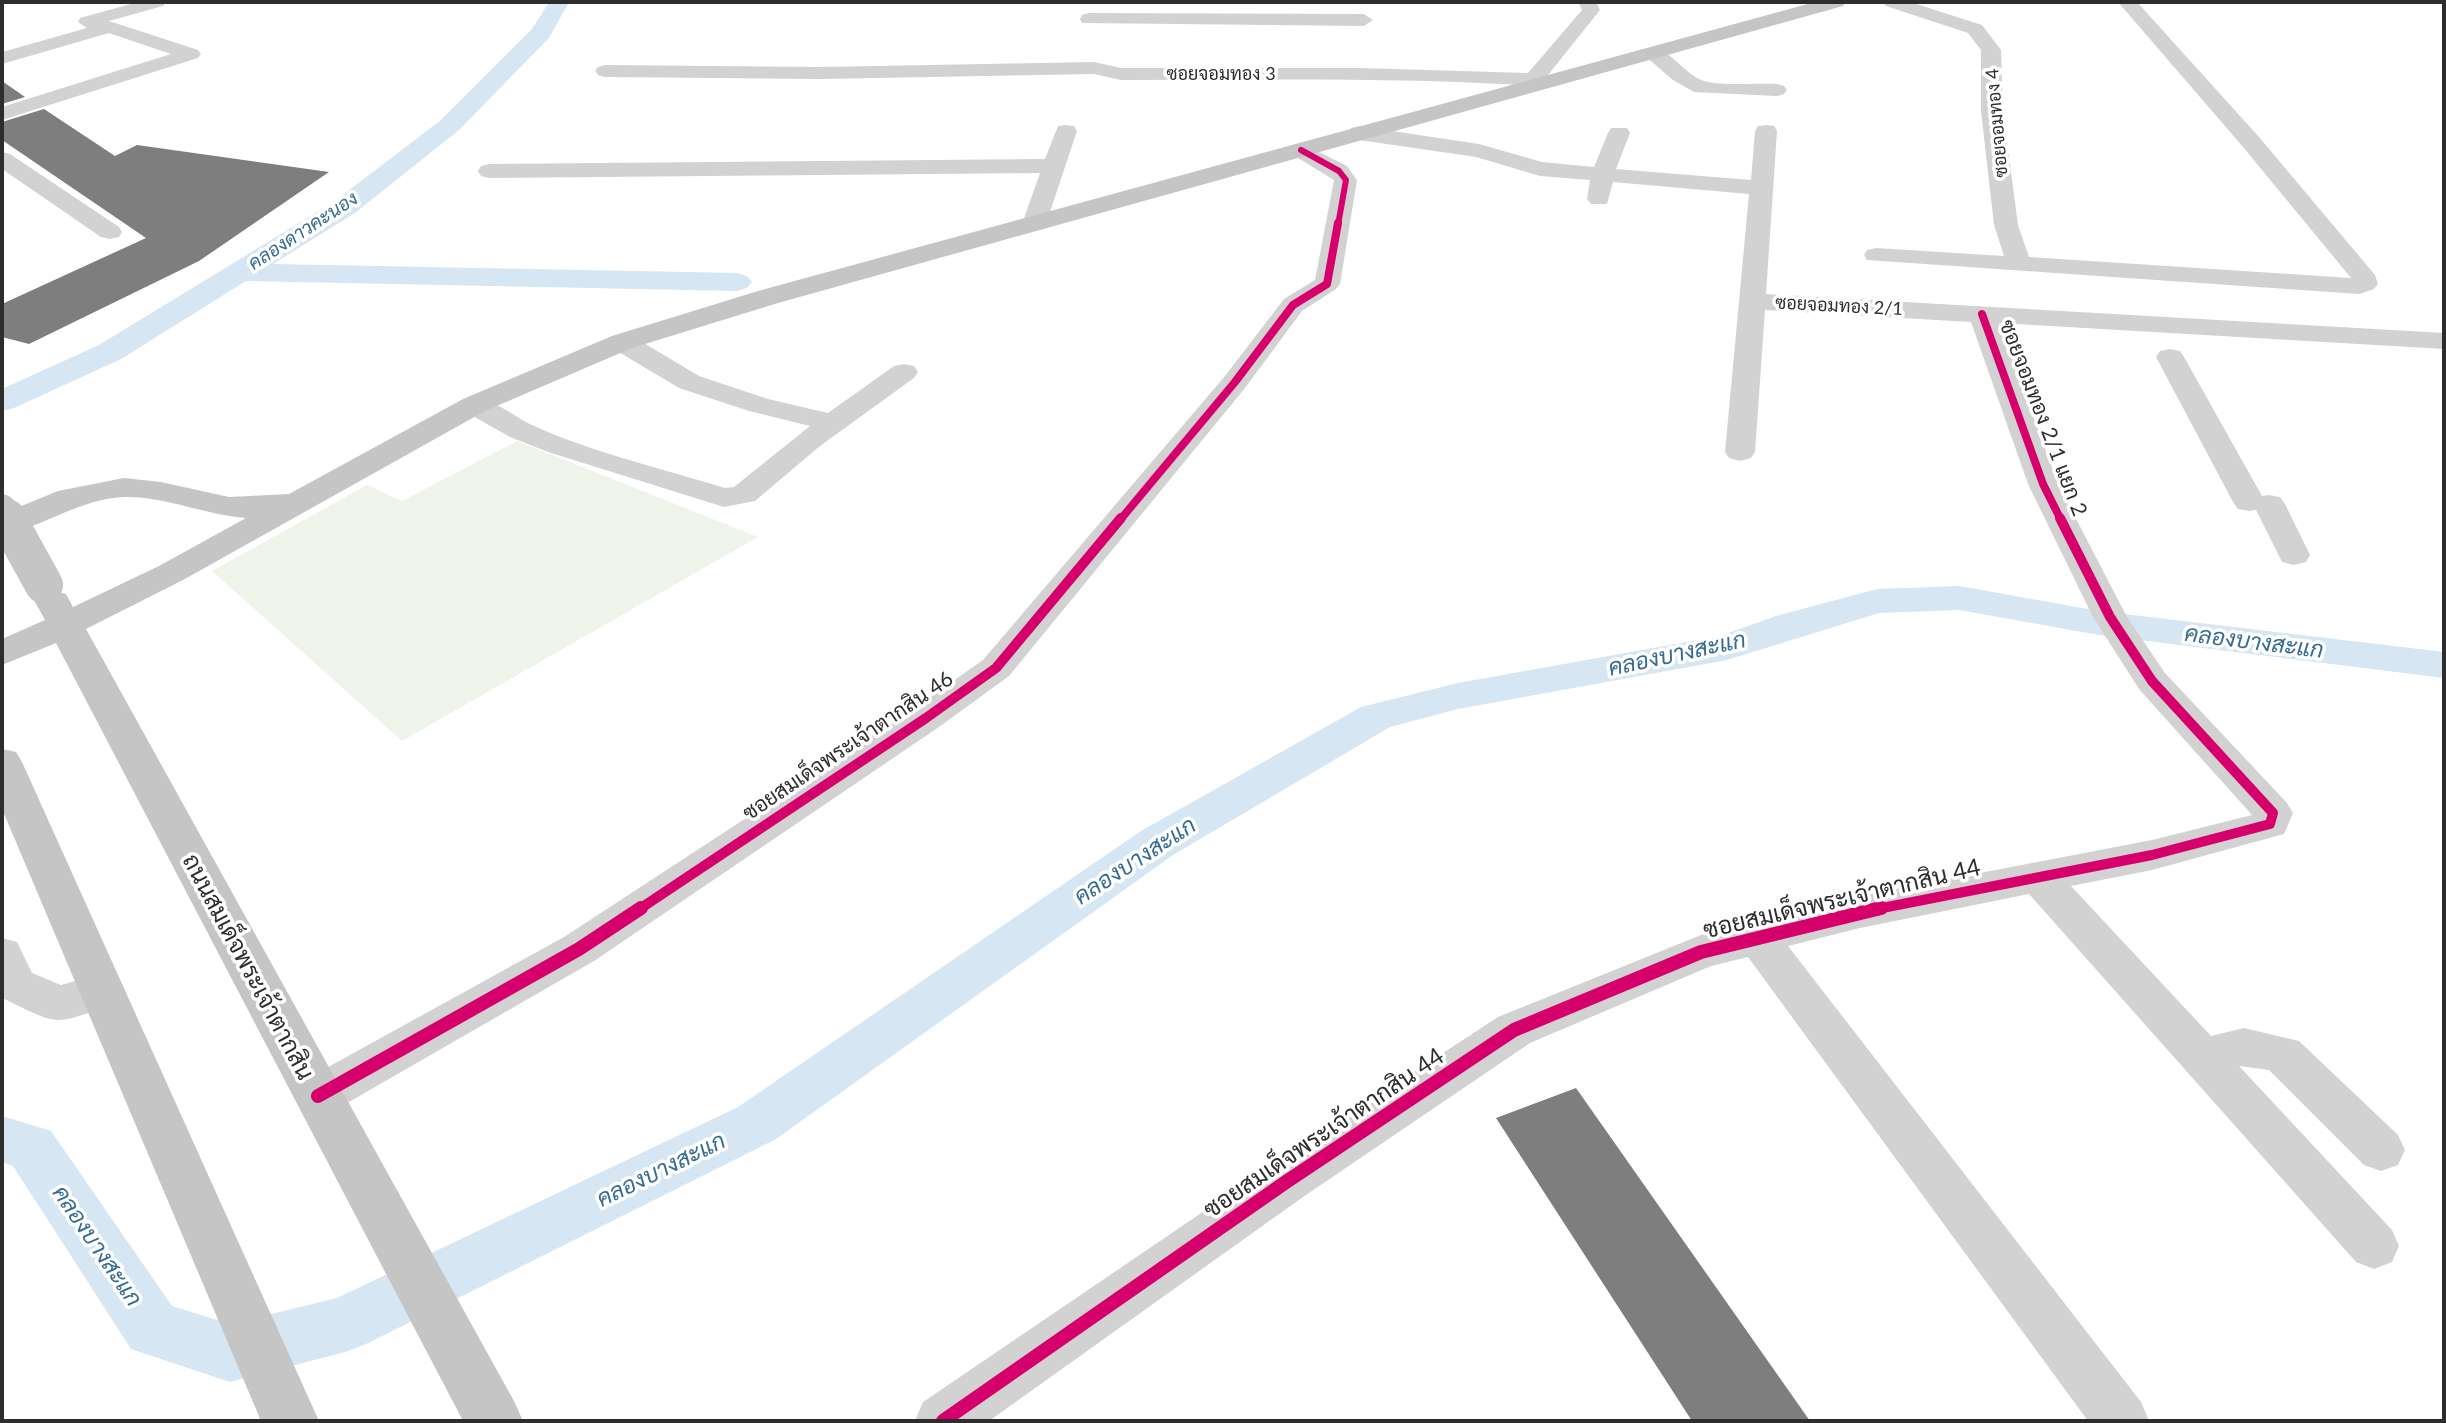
<!DOCTYPE html>
<html>
<head>
<meta charset="utf-8">
<style>
	body { margin:0 }
	#map { position:relative; width:2446px; height:1423px; overflow:hidden; background:#fff; font-family:Lato,sans-serif }
	canvas { display:block }
	.frame { position:absolute; inset:0; border:4px solid #2d2d2d; pointer-events:none }
</style>
</head>
<body>
<div id="map">
<canvas width="2446" height="1423"></canvas>
<div class="frame"></div>
</div>
<script>
const c = document.querySelector('canvas').getContext('2d');
c.lineJoin = 'round';
function fillPath(path, color) {
  c.fillStyle = color;
  c.fill(path, 'evenodd');
}
function trace(path, color, width, dash) {
  c.strokeStyle = color;
  c.lineWidth = width;
  c.lineCap = dash ? 'butt' : 'round';
  c.setLineDash(dash || []);
  c.stroke(path);
}
function drawText(font, color, halo, rows, align = 'center') {
  c.font = font + ' Lato,Sarabun,sans-serif';
  c.lineWidth = 7;
  c.setLineDash([]);
  c.textBaseline = 'middle';
  c.strokeStyle = halo;
  c.fillStyle = color;
  for (const [text, x, y, turn = 0] of rows) {
    c.save();
    c.translate(x, y);
    c.rotate((+turn || 0) * Math.PI / 180);
    c.textAlign = isNaN(turn) ? turn : align;
    if (halo) c.strokeText(text, 0, 0);
    c.fillText(text, 0, 0);
    c.restore();
  }
}
const green = new Path2D(`
	M517 441 758 537 402 741 212 571 367 485 402 501Z`);
const canal = new Path2D(`
	M549 2H569L549 38 459 130 355 213 273 264 737 273 747 276 752 282 747 288 737 291 246 281 121 359 14 408 2 411V389L99 345 335 201 441 120 532 29Z
	M1959 586 2099 611 2444 652V678L2099 635 1959 610 1879 613 1727 660 1458 709 1390 727 1173 855 776 1139 366 1344 345 1352 230 1382 131 1349 13 1166 2 1162V1116L51 1131 172 1306 230 1324 337 1298 738 1107 1141 831 1361 707 1458 683 1720 636 1776 616 1877 589Z`);
const building = new Path2D(`
	M2 81 25 97 2 104Z
	M44 109 115 156 137 145 329 172 199 261 29 344 2 337V304L146 238 2 140V122Z
	M1576 1088 1810 1421H1692L1496 1118Z`);
const street = new Path2D(`
	M138 2H166L163 6 109 21 198 50 201 54 198 58 2 120V107L171 54 109 33 2 64V52L87 28 78 22 80 18Z
	M1578 2H1596L1600 10 1548 75 1559 77 1562 81 1559 85 1552 87C1409 77 1265 80 1121 80L1094 74 821 79 605 77 598 75 595 71 598 67 605 65 821 67 1094 62 1121 68H1360L1528 73 1582 10Z
	M1883 2H1910L1982 25 2001 50 2003 111 2018 225 2029 257 2351 278 2243 147 2118 2H2137L2259 137 2375 275 2378 284 2374 289 2359 294 1867 260 1864 255 1867 250 1876 248 2004 256 1994 225 1981 111V50L1968 33 1886 6Z
	M1089 13 1364 14 1373 20 1364 26 1082 23 1080 19 1082 15Z
	M1653 47C1673 52 1684 74 1704 81 1719 86 1759 83 1777 84L1784 86 1787 90 1784 94 1777 96 1694 92 1673 80 1646 57 1643 53Z
	M1066 125 1074 126 1077 131 1046 224 1043 229 1034 231 1025 229 1022 224 1040 173 489 178 481 176 478 171 481 166 489 164 1045 159 1058 126Z
	M1766 125 1774 126 1777 131 1766 294 2444 333V349L1999 323 2058 484 2127 617 2165 673 2287 803 2293 813 2284 834 2152 870 2071 886 2211 1036 2244 1028 2299 1041 2398 1135 2405 1150 2398 1165 2381 1171 2364 1165 2269 1070 2239 1066 2392 1230 2399 1246 2392 1262 2374 1269 2356 1262 2029 894 1860 928 1788 946 2141 1402 2149 1421H2088L1748 957 1711 966 1530 1043 1303 1197 989 1421H915L923 1402 1269 1167 1498 1017 1701 935 1860 896 2152 840 2252 815 2139 689 2093 617 2028 484 1971 322 1765 310 1755 452 1751 458 1740 461 1729 458 1725 452 1749 194 1613 182 1607 204H1591L1587 199 1590 180 1540 176 1476 157 1359 140 1351 138 1348 133 1351 128 1359 126 1479 144 1542 162 1594 167 1608 133 1611 128H1627L1630 133 1616 169 1751 180 1755 131 1758 126Z
	M1301 143 1347 166 1357 180 1340 284 1336 289 1302 311 1245 388 1009 676 939 727 594 961 335 1110 318 1116 301 1110 295 1096 301 1082 564 937 913 709 983 660 1225 376 1284 299 1315 280 1334 180 1293 155 1290 150 1293 145Z
	M2 152 10 154 119 227 122 232 119 237 110 239 101 237 2 169Z
	M622 334 632 336 699 376 768 399 828 413 894 366 904 364 914 366 918 372 914 378 820 446 755 501 724 507 548 452 510 437 464 411 460 405 464 399C489 393 510 415 532 425 593 453 661 468 725 488L734 487 810 426 749 411 679 388 612 348 608 342 612 336Z
	M2170 349 2180 351 2184 357 2262 496 2269 495 2280 497 2285 504 2310 555 2306 562 2294 565 2282 562 2256 510 2249 511 2238 509 2233 502 2156 357 2160 351Z
	M2 938 17 942 32 973 61 985 103 973 119 978 125 990 119 1002C103 1007 74 1020 59 1020 45 1021 16 1004 2 998Z`);
const primary = new Path2D(`
	M1815 2H1846L1843 6 778 303 632 348 485 411 183 580 86 629 514 1401 523 1421H463L56 643 2 665V639L45 620 35 602 40 594 53 591 66 594 73 607 159 566 246 518C205 515 165 496 124 497 80 499 44 526 2 536V514L58 491 124 478 161 482 229 497 289 494 463 399 612 336 758 291Z
	M2 749 16 752 22 762 319 1421H261L2 809Z`);
const primaryBridgeFar1 = new Path2D(`
	M2 509 8 520`);
const primaryBridge = new Path2D(`
	M7 518 44 585`);
const cyclewayFar3 = new Path2D(`
	M1301 150 1339 171 1346 180 1338 225`);
const cyclewayFar2 = new Path2D(`
	M1982 314 2043 484 2061 520
	M1120 520 1235 382 1293 305 1327 284 1338 223`);
const cyclewayFar1 = new Path2D(`
	M638 910 926 718 996 668 1121 518
	M1872 910 2152 855 2270 824 2273 813 2152 681 2110 617 2060 518`);
const cycleway = new Path2D(`
	M318 1096 579 949 641 908
	M943 1421 1286 1182 1514 1030 1701 952 1881 908`);
const farStreetnames = [
	["ซอยจอมทอง 3",1221,74],
	["ซอยจอมทอง 4",1997,123,-95],
	["ซอยจอมทอง 2/1",1839,306,3]
];
const farWaternames = [
	["คลองดาวคะนอง",303,231,-33]
];
const streetNames = [
	["ซอยจอมทอง 2/1 แยก 2",2043,418,69],
	["ซอยสมเด็จพระเจ้าตากสิน 46",848,746,-34]
];
const waterNames = [
	["คลองบางสะแก",2254,642,7],
	["คลองบางสะแก",1677,654,-12],
	["คลองบางสะแก",1135,861,-33],
	["คลองบางสะแก",661,1170,-26],
	["คลองบางสะแก",97,1246,56]
];
const nearStreetnames = [
	["ซอยสมเด็จพระเจ้าตากสิน 44",1842,899,-13],
	["ถนนสมเด็จพระเจ้าตากสิน",248,967,62],
	["ซอยสมเด็จพระเจ้าตากสิน 44",1324,1133,-34]
];
fillPath(green, '#eff4ea');
fillPath(canal, '#d6e6f2');
fillPath(building, '#7e7e7e');
fillPath(street, '#d2d2d2');
fillPath(primary, '#c5c5c5');
trace(primaryBridgeFar1, '#c5c5c5', 29);
trace(primaryBridge, '#c5c5c5', 38);
trace(cyclewayFar3, '#d6006c', 6);
trace(cyclewayFar2, '#d6006c', 8);
trace(cyclewayFar1, '#d6006c', 10);
trace(cycleway, '#d6006c', 14);
drawText('18px', '#2d2d2d', '#fff', farStreetnames);
drawText('italic 19px', '#376c92', '#fff', farWaternames);
drawText('21px', '#2d2d2d', '#fff', streetNames);
drawText('italic 23px', '#376c92', '#fff', waterNames);
drawText('24px', '#2d2d2d', '#fff', nearStreetnames);
</script>
</body>
</html>
